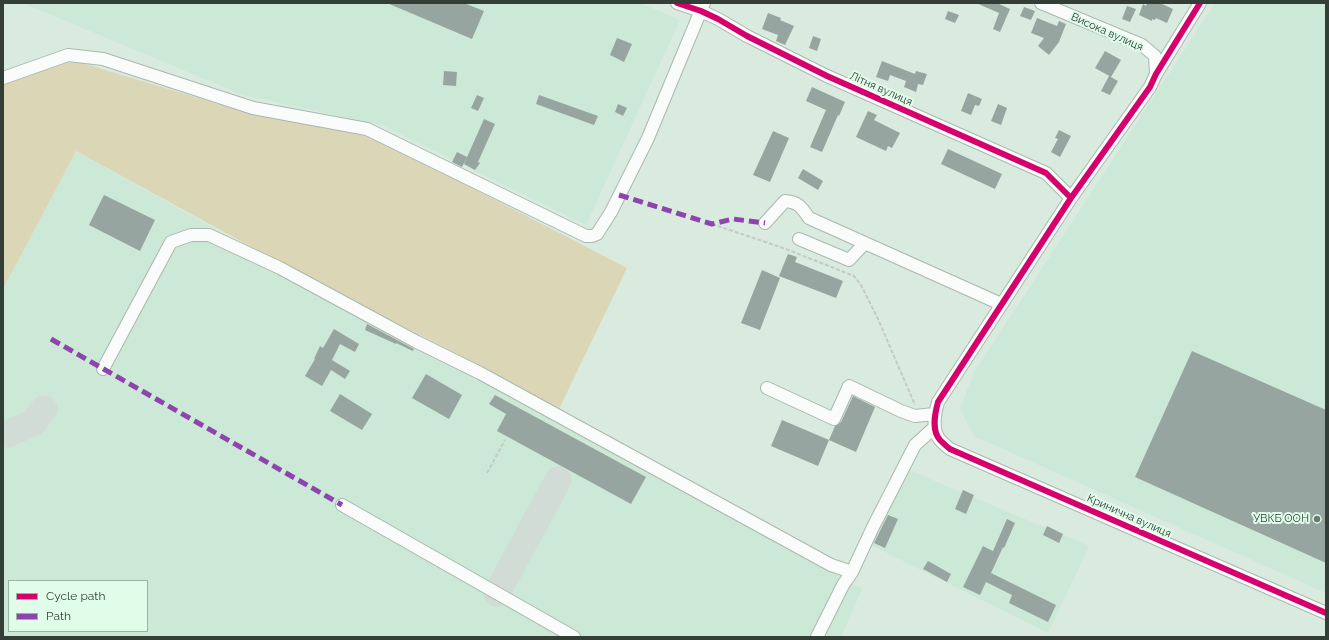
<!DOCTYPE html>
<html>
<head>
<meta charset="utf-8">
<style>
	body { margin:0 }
	#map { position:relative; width:1329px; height:640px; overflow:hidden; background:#d9eadf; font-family:Raleway,sans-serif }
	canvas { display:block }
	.frame { position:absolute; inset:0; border:4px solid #333e37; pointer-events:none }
	.legend { position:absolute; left:8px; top:580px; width:140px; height:52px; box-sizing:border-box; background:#e0fdea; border:1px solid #9bb1a2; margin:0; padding:5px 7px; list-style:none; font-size:12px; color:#333e37 }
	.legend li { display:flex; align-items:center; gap:8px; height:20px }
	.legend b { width:20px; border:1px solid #9bb1a2 }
</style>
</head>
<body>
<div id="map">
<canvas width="1329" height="640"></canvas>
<div class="frame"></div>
<ul class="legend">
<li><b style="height:5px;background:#d6006c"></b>Cycle path</li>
<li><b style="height:5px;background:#8e44ad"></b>Path</li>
</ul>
</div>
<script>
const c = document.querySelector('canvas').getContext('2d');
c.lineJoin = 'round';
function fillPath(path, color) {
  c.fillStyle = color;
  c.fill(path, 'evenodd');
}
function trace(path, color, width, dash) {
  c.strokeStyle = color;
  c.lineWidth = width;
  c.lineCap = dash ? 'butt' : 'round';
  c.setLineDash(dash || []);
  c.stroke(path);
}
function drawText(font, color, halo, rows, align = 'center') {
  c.font = font + ' Raleway,sans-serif';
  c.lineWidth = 4;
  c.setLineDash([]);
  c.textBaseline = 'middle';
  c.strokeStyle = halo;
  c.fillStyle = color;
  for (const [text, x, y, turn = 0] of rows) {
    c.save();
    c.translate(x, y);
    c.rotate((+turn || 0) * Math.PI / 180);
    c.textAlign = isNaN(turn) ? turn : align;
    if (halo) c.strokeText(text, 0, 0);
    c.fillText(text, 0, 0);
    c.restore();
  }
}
const built = new Path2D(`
	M23 3H640L680 20 586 225 382 125 243 95Z
	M1215 3H1326V593L974 436 960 408 975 371Z
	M75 151 862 589 841 637H3V289ZM9 581H147V631H9Z
	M906 469 1089 546 1048 633 867 543Z`);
const green = new Path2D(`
	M59 63H82L248 113 368 134 627 268 558 411 457 354 288 267 76 151 3 289V85Z`);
const taxiway = new Path2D(`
	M3 433 7 434 33 423 44 409
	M497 593 558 480`);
const building = new Path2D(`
	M387 3H464L484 11 472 39Z
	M976 3H997L1010 9 1000 32 993 29 999 13Z
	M1147 3H1160L1173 9 1167 23 1156 18 1155 20 1152 19V21L1139 15 1143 4 1146 6Z
	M1127 6 1136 9 1130 22 1122 19Z
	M1024 7 1035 11 1031 20 1020 16Z
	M948 11 959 15 955 23 945 19Z
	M768 13 781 18 780 20 794 26 785 45 776 41 778 35 762 29Z
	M1037 18 1057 26 1059 21 1066 24 1059 42 1049 55 1038 46 1044 38 1031 33Z
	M813 36 821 39 817 51 809 48Z
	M617 38 632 44 624 62 610 55Z
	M1105 51 1121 60 1111 77 1095 68Z
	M882 61 915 74 916 71 927 74 923 85 918 84 916 92 904 87 906 81 890 75 888 81 876 77Z
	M444 71 457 72 456 86 443 85Z
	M1109 76 1118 81 1110 95 1101 91Z
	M812 87 845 102 839 116 838 115 822 152 810 147 826 110 806 101Z
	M968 93 982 99 979 106 975 105 971 115 961 111Z
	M477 95 484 98 478 111 471 108Z
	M539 95 598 116 594 125 536 104Z
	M618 104 627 108 623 116 615 112Z
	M998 104 1007 108 1001 125 991 121Z
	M868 111 877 115 874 120 900 133 892 148 888 146 886 151 856 137Z
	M484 119 495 124 478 162 480 163 475 170 464 164Z
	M1059 130 1071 136 1060 157 1051 152 1058 139 1055 138Z
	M773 131 789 138 770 182 753 175Z
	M948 149 1002 174 995 189 941 164Z
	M457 152 467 157 462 167 452 162Z
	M803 169 823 181 818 190 798 178Z
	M104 195 155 220 140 251 89 225Z
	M788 254 797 257 795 262 843 281 836 298 779 276Z
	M762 270 780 278 760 330 741 323Z
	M367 324 414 349 413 351 396 343V344L365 330Z
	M334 329 359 344 355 352 340 344 332 360 350 371 345 379 331 370 322 386 305 376 315 359H314L320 346 323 348Z
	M1192 351 1326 410V563L1135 477Z
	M426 374 462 395 449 419 412 398Z
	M340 394 372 414 362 430 330 411Z
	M495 395 646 477 631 504 497 431 506 414 489 404Z
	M853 396 875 407 856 452 829 440 835 426 841 422Z
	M782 420 829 440 818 466 771 446Z
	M963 490 974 495 966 514 955 509Z
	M888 515 898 519 885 548 874 543Z
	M1007 519 1015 523 1004 548 1003 547 991 573 1056 605 1048 622 1009 603 1012 595 986 582 980 595 963 587 983 546 993 551Z
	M1047 526 1063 534 1059 543 1043 535Z
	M928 561 951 574 947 582 923 569Z`);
const path = new Path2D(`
	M712 224 786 249 854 276 861 285 878 319 915 405
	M487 473 505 440`);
const minor = new Path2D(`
	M677 3 701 11 718 19 747 36 827 76 1046 173 1071 198
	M1041 3 1142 45 1155 56 1156 74
	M1200 3 1156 74 1150 87 1071 198 938 402C935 413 931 430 940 440 943 443 946 446 950 449L1326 613
	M3 78 68 55 103 59 253 108 367 129 586 236H592L597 234 611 212 648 138 704 3
	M765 223 785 201C799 202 802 208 809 218L1001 304
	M799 239 849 260 865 243
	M103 369 171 242 191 235H209L280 268 417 342 480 373 831 565 852 572
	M767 388 834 419 849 386 901 411 915 416 934 414
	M342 505 574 637
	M817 637 843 585 852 572 873 527 915 445 935 427`);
const quiet = new Path2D(`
	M619 195 712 224 733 219 765 223
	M51 339 342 505`);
const cycleway = new Path2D(`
	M677 3 701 11 718 19 747 36 827 76 1046 173 1071 198
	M1200 3 1156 74 1150 87 1071 198 938 402C935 413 931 430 940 440 943 443 946 446 950 449L1326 613`);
const markers = [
	[1317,519,4,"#6d7a72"]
];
const streetNames = [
	["Висока вулиця",1107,32,24],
	["Літня вулиця",881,89,24],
	["Кринична вулиця",1129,516,24]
];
const poiNames = [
	["УВКБ ООН",1309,519]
];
fillPath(built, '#cce8d6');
fillPath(green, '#dbd7b6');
trace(taxiway, '#d2dcd6', 27);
fillPath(building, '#97a5a0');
trace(minor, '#abb7af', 14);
trace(path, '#c5cac7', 2, [4, 2]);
trace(minor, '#f9fcfa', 12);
trace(quiet, '#8e44ad', 5, [10, 5]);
trace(cycleway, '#d6006c', 6);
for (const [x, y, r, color] of markers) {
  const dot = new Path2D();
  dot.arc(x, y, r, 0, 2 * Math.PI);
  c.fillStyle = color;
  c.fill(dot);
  trace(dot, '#e0fdea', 1.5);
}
drawText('11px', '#333e37', '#e0fdea', streetNames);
drawText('11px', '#333e37', '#e0fdea', poiNames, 'right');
</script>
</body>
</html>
